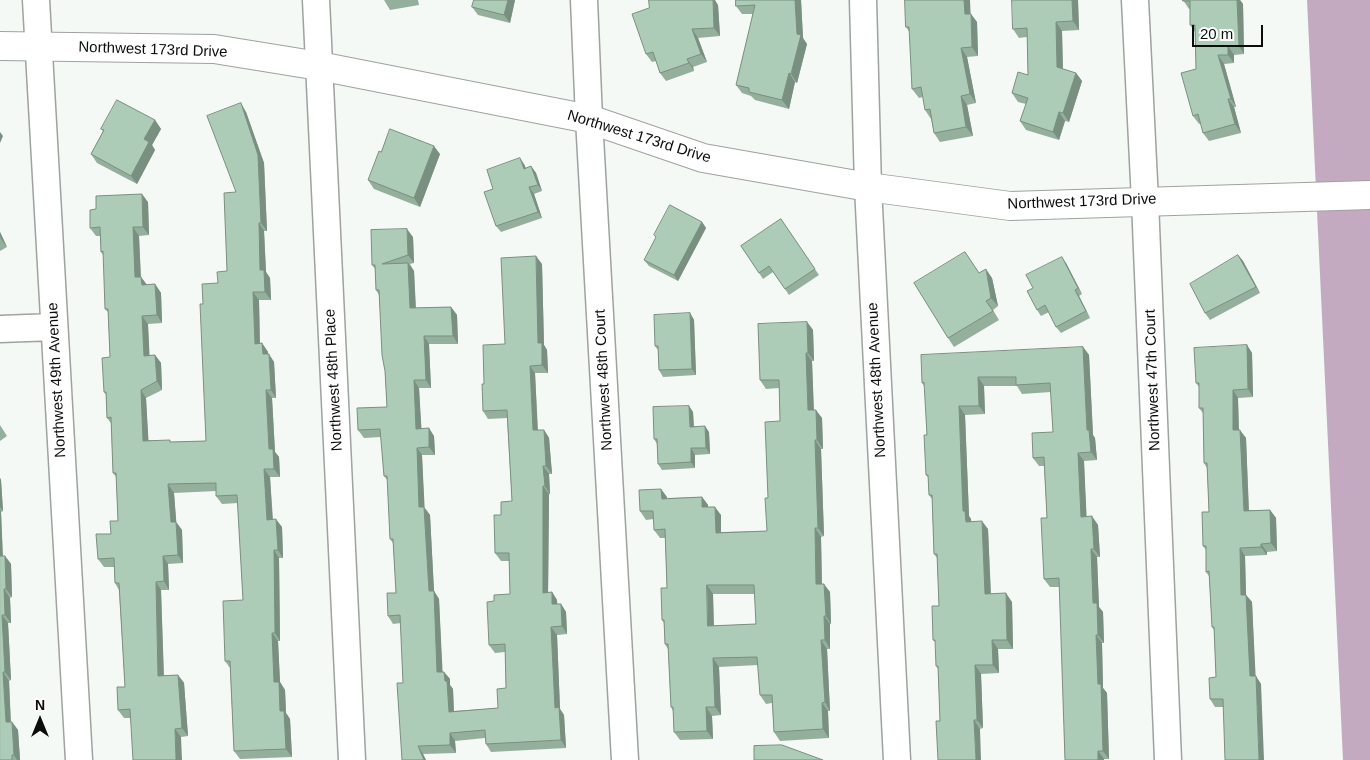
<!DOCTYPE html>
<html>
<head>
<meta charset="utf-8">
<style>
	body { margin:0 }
	#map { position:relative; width:1370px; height:760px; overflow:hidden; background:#f4f9f5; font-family:Arial,sans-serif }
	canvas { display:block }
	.north { position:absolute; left:15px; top:695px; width:50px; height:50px; -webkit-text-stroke:4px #fff; paint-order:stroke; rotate:0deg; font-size:14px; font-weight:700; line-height:20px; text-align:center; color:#0b0d0b }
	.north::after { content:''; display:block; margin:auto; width:18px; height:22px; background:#0b0d0b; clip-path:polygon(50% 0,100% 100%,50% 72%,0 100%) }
	.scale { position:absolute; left:1192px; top:25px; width:71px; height:22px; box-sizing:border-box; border:2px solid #0b0d0b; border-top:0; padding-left:6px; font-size:15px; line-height:18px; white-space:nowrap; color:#0b0d0b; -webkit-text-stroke:4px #fff; paint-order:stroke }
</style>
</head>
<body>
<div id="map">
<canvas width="1370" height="760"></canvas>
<div class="north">N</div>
<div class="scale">20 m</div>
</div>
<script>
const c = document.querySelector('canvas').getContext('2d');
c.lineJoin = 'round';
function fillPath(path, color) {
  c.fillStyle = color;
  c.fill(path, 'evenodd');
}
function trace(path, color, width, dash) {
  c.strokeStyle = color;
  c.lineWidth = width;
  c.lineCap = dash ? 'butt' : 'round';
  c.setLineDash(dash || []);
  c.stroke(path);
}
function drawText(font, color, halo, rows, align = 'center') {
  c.font = font + ' Arial,sans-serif';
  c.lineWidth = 4;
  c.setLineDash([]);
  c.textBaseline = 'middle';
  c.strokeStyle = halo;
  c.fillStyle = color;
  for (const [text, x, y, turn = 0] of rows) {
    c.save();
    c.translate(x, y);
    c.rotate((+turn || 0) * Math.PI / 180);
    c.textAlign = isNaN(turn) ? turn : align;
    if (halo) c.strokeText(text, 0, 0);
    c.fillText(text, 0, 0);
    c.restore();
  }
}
const water = new Path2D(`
	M1307 0H1370V760H1343Z`);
const street = new Path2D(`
	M36 0 79 760
	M316 0 352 760
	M584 0 589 119 625 760
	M863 0 868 187 897 760
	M1135 0 1145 201 1168 760
	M0 329 54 327`);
const secondary = new Path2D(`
	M0 46 214 49 319 66 589 119 703 158 868 187 1010 206 1370 195`);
const wall = new Path2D(`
	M384 0H418L419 5 390 10Z
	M474 0H515L510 23 478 15 472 7Z
	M801 0 803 38 807 44 797 83 795 82 789 109 755 100 751 96 742 93 736 85 753 14H742L736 6Z
	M905 0H970V14L977 22 978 56 967 57 976 103 967 105 973 136 940 142 934 133 931 119 925 110 923 97 919 98 912 89 910 33 906 27Z
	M1078 0 1079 30 1062 31 1063 69 1076 73 1082 81 1069 122 1065 121 1059 140 1026 130 1020 121 1026 104 1018 102 1012 93 1028 75 1027 37 1019 38 1013 29Z
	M1183 0H1240L1243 4 1244 54 1234 55V63L1224 64 1236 107H1234L1241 133 1209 141 1203 133 1201 123 1199 124 1193 116 1196 69 1195 32 1190 25V9H1189Z
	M718 5 720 36 698 38 707 62 693 67 694 71 666 81 660 73 656 61 652 62 646 54Z
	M246 112 264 163 267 231H264L266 272 270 278 271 300H259L260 344 262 343 268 352V354L274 362 276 398H272L275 452 279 457 280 477H270L273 519 282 527 283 558H279L280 641H278L280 682 285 690 286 713 290 719 292 757 240 759 234 751 230 668 225 661 243 600 238 503 222 504 216 496V491L174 493 176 522 182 530 183 563 168 564 169 590H161L164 676 178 675 184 683 188 736 181 737 131 718H124L118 710 125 687 119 590 115 583 114 567H104L98 559 118 521 116 477 113 473 111 423 107 418 106 395 104 392 110 357 108 312 105 309 104 256 101 252 100 236H96L90 228 96 209 148 202 149 235 139 236 141 277 147 285 155 284 161 293 162 323 148 324 149 356 155 355 161 363 162 390 146 398 148 440 172 442 206 441 203 304 227 271 236 192Z
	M155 120 161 129 152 145 155 150 137 184 97 163 91 154 103 131 101 129Z
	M381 152 440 154 420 207 374 189 368 180Z
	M524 164 526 168 531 166 536 173 542 191 534 194 542 218 501 232 496 226 493 189Z
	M781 219 819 275 789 295 773 272 763 279 741 246Z
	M702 222 706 228 678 281 649 266 644 260 656 238 654 235Z
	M0 232 7 247 0 251Z
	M413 237 414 263 410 264 414 271 416 308 451 307 457 315 458 344H429L431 388H419L421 429 434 436 435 455H422L424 507 430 515 434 591 439 599 442 672H444L450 679V685L453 689 454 711 498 708 506 688 505 652 495 653 489 645 494 601 510 594 509 561H501L495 553 501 515 512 501 507 418 488 419 483 411 484 384 505 344 542 264 544 345 547 350 548 373H535L538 430H544L549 438 552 474H549L550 494H549L548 592H552L557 600V604H561L566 612 567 634 557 635 560 709 564 715 566 748 491 752 486 744 485 738 455 741 456 753 423 754 426 760H402L403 683 401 623 393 624 388 616 396 593 393 543 390 539 388 481 384 476 381 437 364 438 358 430 387 407 385 371 379 295 376 290 375 269 372 265Z
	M965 252 979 273 992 278 998 306 993 310 999 320 954 347 948 338Z
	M1238 255 1243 261 1260 293 1210 320 1205 313Z
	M1066 263 1082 294 1079 296 1090 318 1061 333 1056 327 1049 312 1041 316 1037 310 1033 288Z
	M690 313 694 320 696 375 663 377 659 370 658 350 655 346Z
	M807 322 813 330 814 361H812L814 410 822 418 823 449H821L824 536 821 537 822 584 830 592 831 624H830V649H827L830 711H828L829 738 780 741 774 732 772 703 766 704 760 695 758 665 719 667 721 715 712 716 713 739 680 740 674 732 673 711 671 707 668 649 665 644 664 623 662 620 667 588 665 538H660L654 530V519L646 520 640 511 661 489 667 498 702 497 708 505V507L721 515V532L767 531 768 498 780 421 779 388 766 389 760 380ZM713 594H755L756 624 714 626Z
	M1247 345 1252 353 1253 397 1238 398 1239 430 1246 438 1249 510H1270L1276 518 1277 551 1267 552V555L1245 556 1246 595 1252 602 1255 676 1261 684 1223 707H1215L1210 699 1216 677 1214 630 1212 627 1209 576 1206 572V550L1203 546 1209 512 1207 468 1204 463 1203 413 1199 408V387L1196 383Z
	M1083 347 1089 355 1093 435 1095 438 1097 460 1084 461 1086 516 1098 525 1100 557H1097L1099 607 1103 612 1104 643H1102L1103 688 1107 693 1109 759 1065 760 1060 587H1050L1044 579 1047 518 1044 466H1039L1033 458 1053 432 1051 392 1022 394 1017 386H984L985 414 965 415 969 516 971 519V521L988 529 991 594 1012 602 1013 649H998L999 673 981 674 983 728 980 729 940 721 938 669 936 666V643L933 640 939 606 937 558 934 554 932 499 929 495 928 477 926 475 927 435 925 387 922 383Z
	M689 406 693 412 694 426 709 432 710 454 695 455V468L662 470 658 464 657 444 654 439Z
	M0 425 7 436 0 441Z
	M0 478 1 480 3 511 1 512 3 556H5L11 564 12 597 10 598 11 623H8L11 680 9 681 11 722H12L18 730 20 760H0Z`);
const shadedWall = new Path2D(`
	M508 0H515L510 23 504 15Z
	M713 0H715L718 5 720 36 714 28Z
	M795 0H801L803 38 807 44 797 83 791 74 797 34Z
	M964 0H970L971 23 965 14Z
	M1072 0H1078L1079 30 1073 21Z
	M1237 0H1240L1243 4 1244 54 1239 46Z
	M971 14 977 22 978 56 972 47Z
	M1056 22 1062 31 1063 76 1057 67Z
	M692 29 698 38 707 62 701 54Z
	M1228 46 1234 55V63L1228 55Z
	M961 48 967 57 976 103 970 94Z
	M1218 55 1224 64 1236 107 1231 99Z
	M687 59 693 67 694 71 689 63Z
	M789 73 795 82 789 109 782 100Z
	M1076 73 1082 81 1069 122 1063 113Z
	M961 96 967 105 973 136 966 127Z
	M1228 99 1234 107 1241 133 1235 124Z
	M241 103 246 112 264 163 267 231 261 223Z
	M1059 112 1065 121 1059 140 1053 132Z
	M155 120 161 129 152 145 155 150 137 184 131 176 144 139Z
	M0 132 3 136 0 143Z
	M434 146 440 154 420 207 414 198Z
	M520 158 524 164 528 175 524 169Z
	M531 166 536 173 542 191 538 185Z
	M529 187 534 194 542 218 538 212Z
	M142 194 148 202 149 235 143 227Z
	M702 222 706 228 678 281 674 275Z
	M259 223 264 231 266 272 270 278 271 300 265 292 260 270Z
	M133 227 139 236 141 285 135 277Z
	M407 229 413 237 414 263 408 255Z
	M0 232 7 247 1 239 0 236Z
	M1238 255 1243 261 1260 293 1256 287Z
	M536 256 542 264 544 345 547 350 548 373 542 365 538 343Z
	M1062 257 1066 263 1082 294 1078 288Z
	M408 263 414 271 416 316 410 308Z
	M986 269 992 278 998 306 991 298Z
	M141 277 147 285H142Z
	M155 284 161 293 162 323 157 315Z
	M1075 290 1079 296 1090 318 1086 311Z
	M253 292 259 300 260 352 255 344Z
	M451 307 457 315 458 344 453 336Z
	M690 313 694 320 696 375 692 369Z
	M142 316 148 324 150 364 144 356Z
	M807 322 813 330 814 361 808 353Z
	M424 336 429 344 431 388 426 380Z
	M262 343 268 352V362L263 354Z
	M1247 345 1252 353 1253 397 1248 389Z
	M1083 347 1089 355 1093 435 1095 438 1097 460 1091 452 1087 430Z
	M806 353 812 361 814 418 808 410Z
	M269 354 274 362 276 398 271 390Z
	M155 355 161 363 162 390 157 381Z
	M530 366 535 373 538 438 533 430Z
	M978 377 984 386 985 414 979 406Z
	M414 380 419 388 422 437 416 429Z
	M141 390 146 398 149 449 143 441Z
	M266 390 272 398 275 452 279 457 280 477 274 469 269 449Z
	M1233 390 1238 398 1239 438 1233 430Z
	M689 406 693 412 694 433 690 427Z
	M959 406 965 415 969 516 971 519 972 530 966 522 963 511Z
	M816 410 822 418 823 449 817 440Z
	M705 426 709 432 710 454 706 448Z
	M429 428 434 436 435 455 429 447Z
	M544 430 549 438 552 474 546 466Z
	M1240 430 1246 438 1249 518 1244 511Z
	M815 440 821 449 824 536 818 528Z
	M417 448 422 455 425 515 419 507Z
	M691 448 695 455V468L691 462Z
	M1078 453 1084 461 1087 525 1081 517Z
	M543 466 549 474 550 494 545 486Z
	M264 469 270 477 273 528 267 520Z
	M0 478 1 480 3 511 0 507Z
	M168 484 174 493 177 530 171 522Z
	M543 486 549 494 548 600 543 593Z
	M661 489 667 497 668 507 662 499Z
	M702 497 708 505V516L702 507Z
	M424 507 430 515 434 591 439 599 443 680 437 672 429 591Z
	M715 507 721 515V541L716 533Z
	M0 510 1 512 3 565 0 560Z
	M1270 510 1276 518 1277 551 1271 543Z
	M1092 516 1098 525 1100 557 1094 549Z
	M276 519 282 527 283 558 278 550Z
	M982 521 988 529 991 602 985 594Z
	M176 522 182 530 183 563 178 555Z
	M815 528 821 537 822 593 816 584Z
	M1261 544 1267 552V555L1261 547Z
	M1240 548 1245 556 1246 595 1252 602 1256 684 1250 676 1241 595Z
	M1091 549 1097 557 1099 607 1103 612 1104 643 1098 635 1093 603Z
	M274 550 279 558 280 641 275 633Z
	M5 556 11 564 12 597 6 589Z
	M163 556 168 564 169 590 164 581Z
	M156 582 161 590 164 684 158 676Z
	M824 584 830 592 831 624 826 616Z
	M707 585 713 594 714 635 708 626Z
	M4 589 10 598 11 623 5 615Z
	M552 592 557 600 558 612 552 604Z
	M1006 593 1012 602 1013 649 1007 640Z
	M561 604 566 612 567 634 562 626Z
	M2 615 8 623 11 680 5 672Z
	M824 616 830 624V649L825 640Z
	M551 627 557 635 560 709 564 715 566 748 561 740 555 708Z
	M272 633 278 641 280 682 285 690 286 713 290 719 292 757 286 749 280 711 274 682Z
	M1096 635 1102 643 1103 688 1107 693 1109 759 1103 751 1098 684Z
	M821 640 827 649 830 711 825 702Z
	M992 640 998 649 999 673 993 665Z
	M713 658 719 667 721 715 715 707Z
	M975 665 981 674 983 728 977 720Z
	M3 672 9 681 11 730 6 722Z
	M444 672 450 679V685L453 689 454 719 449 712Z
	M178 675 184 683 188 736 182 728Z
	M1256 676 1261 684 1264 760H1259Z
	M822 703 828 711 829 738 823 729Z
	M706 707 712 716 713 739 707 731Z
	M974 720 980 729 981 760H976Z
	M12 722 18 730 20 760H17L14 755Z
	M175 729 181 737 182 760H176Z
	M450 733 455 741 456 753 450 745Z
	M418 746 423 754 426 760H424Z
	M1098 751 1104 759V760H1098Z`);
const building = new Path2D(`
	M474 0H508L504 15 472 7Z
	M649 0H713L714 28 692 29 701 54 687 59 689 63 660 73 653 52 646 54 632 14 649 8Z
	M736 0H795L797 34 801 35 791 74 789 73 782 100 749 92V88L736 85 755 5 736 6Z
	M905 0H964L965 14H971L972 47 961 48 970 94 961 96 966 127 934 133 930 109 925 110 921 87 912 89 909 27H906Z
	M1012 0H1072L1073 21 1056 22 1057 67 1076 73 1063 113 1059 112 1053 132 1020 121 1028 98 1012 93 1018 72 1028 75 1027 28 1013 29Z
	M1183 0H1237L1239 46H1228V55H1218L1231 99H1228L1235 124 1203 133 1198 114 1193 116 1181 73 1196 69 1195 25H1190V1H1183Z
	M117 100 155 120 144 139 149 142 131 176 91 154 104 130 101 129Z
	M241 103 258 155 261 223H259L260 270H264L265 292H253L255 344 262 343 263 354H269L271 390H266L269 449H273L274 469H264L267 520 276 519 278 550H274L275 633H272L274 682H279L280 711H284L286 749 234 751 230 661H225L223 601 243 600 237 495 216 496V483L168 484 171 522H176L178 555 163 556 164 581 156 582 158 676 178 675 182 728 175 729 176 760H133L130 709 118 710 117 687H125L119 583H115L114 558 98 559 96 534H111L110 521H118L116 473H113L111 417 107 418 106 392H104L102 358 110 357 108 309H105L103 251 101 252 100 227 90 228V210L96 209V196L142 194 143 227H133L135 277H141L142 285 155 284 157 315 142 316 144 356 155 355 157 381 141 390 143 441 170 440V442L206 441 200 304H203L202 284 218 283 217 272 227 271 224 193 236 192 207 116Z
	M390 129 434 146 414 198 368 180 379 151 381 152Z
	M520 158 524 169 531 166 538 185 529 187 538 212 496 226 484 192 493 189 487 170Z
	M670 205 702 222 674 275 644 260 656 237 654 235Z
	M781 219 815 269 785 289 769 266 759 273 741 246Z
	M407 229 408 255 382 264 408 263 410 308 451 307 453 336H424L426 380H414L416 429 429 428V447L417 448 419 507H424L429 591H434L437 672H444L445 681H447L449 712 498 708 497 689 506 688 505 644 489 645 487 602 494 601V595L510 594 509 553H495L494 515H501V502L512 501 507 410 483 411 482 384H484L483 345 505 344 501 258 536 256 538 343H542V365L530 366 533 430H544L546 466H543L545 486H543V593L552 592V604H561L562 626 551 627 555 708 559 707 561 740 486 744 485 730 450 733V745L418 746 424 760H402L397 683H403L400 615 388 616 387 593H396L393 539H390L387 476H384L380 429 358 430 357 408 387 407 385 371 382 355 379 290H376L375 265H372L371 230Z
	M965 252 979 273 986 269 991 298 986 301 993 311 948 338 914 283Z
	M1238 255 1256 287 1205 313 1190 284Z
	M1062 257 1078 288 1075 290 1086 311 1056 327 1045 305 1037 310 1027 291 1033 288 1026 275Z
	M690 313 692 369 659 370 658 346H655L654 315Z
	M807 322 808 353H806L808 410H816L817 440H815L818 528H815L816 584H824L826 616H824L825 640H821L825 702 822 703 823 729 774 732 772 695H760L757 657 713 658 715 707H706L707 731 674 732 673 707H671L668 644H665L664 620H662L661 588H667L665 529 654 530 653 511H640L639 490 661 489 662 499 702 497V507H715L716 533 767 531 765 498H768L765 422 780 421 779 380H760L758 324ZM707 585H754L756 624 708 626Z
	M1247 345 1248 389 1233 390V430H1240L1244 511 1270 510 1271 543 1261 544V547L1240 548 1241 595H1246L1250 676H1256L1259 760H1225L1223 699H1210L1209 678 1216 677 1214 627H1212L1209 571 1206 572V546H1203L1202 512H1209L1207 463H1204L1203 408H1199V383H1196L1194 348Z
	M1083 347 1087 430H1089L1091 452 1078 453 1081 517 1092 516 1094 549H1091L1093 603H1097L1098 635H1096L1098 684H1101L1103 751H1098V760H1065L1059 578 1044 579 1041 518H1047L1044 457 1033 458 1032 433 1053 432 1050 383 1016 385V377H978L979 406H959L963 511H965L966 522 982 521 985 594 1006 593 1007 640H992L993 665H975L977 720H974L976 760H938L936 721H940L938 666H936L935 640H933L932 606H939L937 554H934L932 495H929L928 475H926L924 435H927L924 382 922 383 921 355Z
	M689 406 690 427 705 426 706 448H691V462L658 464 657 439H654L653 407Z
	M0 556H5L6 589H4L5 615H2L5 672H3L6 722H12L14 755H12V760H0Z
	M782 745 823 760H754V746Z`);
const streetNames = [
	["Northwest 173rd Drive",153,50,2],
	["Northwest 173rd Drive",639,137,17],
	["Northwest 173rd Drive",1082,202,-2],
	["Northwest 49th Avenue",57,380,-93],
	["Northwest 48th Place",334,380,-93],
	["Northwest 48th Court",604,380,-93],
	["Northwest 48th Avenue",877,380,-93],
	["Northwest 47th Court",1153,380,-92]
];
fillPath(water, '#c4aac1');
trace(street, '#9ea39f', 29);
trace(secondary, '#9ea39f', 30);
trace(street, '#fff', 26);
trace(secondary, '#fff', 28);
fillPath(wall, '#95af9d');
fillPath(shadedWall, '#798f80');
fillPath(building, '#adccb7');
trace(building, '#798f80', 1);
drawText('15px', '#0b0d0b', '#fff', streetNames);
</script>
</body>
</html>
